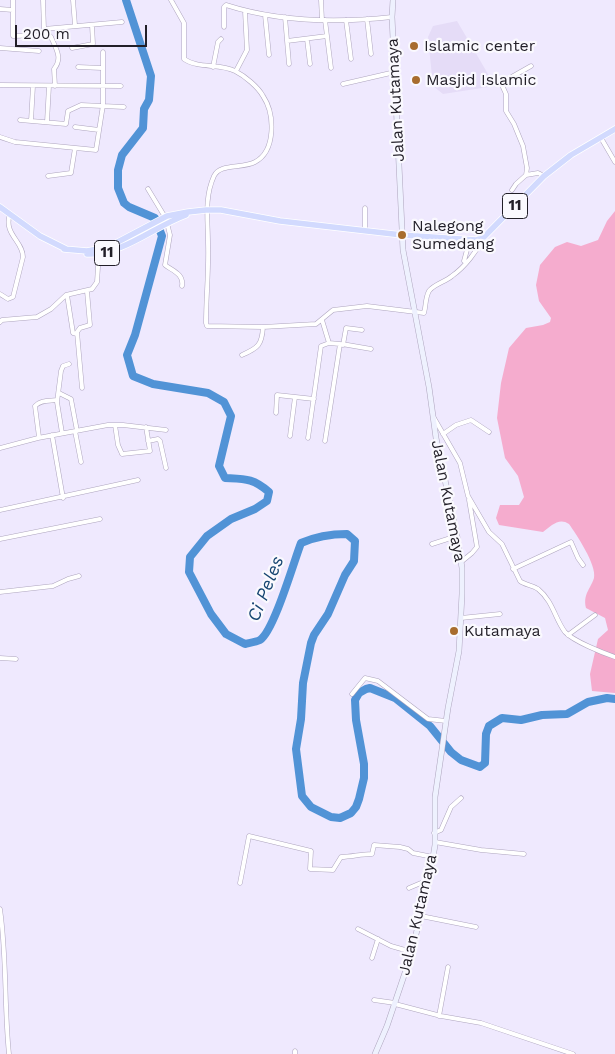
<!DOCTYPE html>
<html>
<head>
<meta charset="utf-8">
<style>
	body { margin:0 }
	#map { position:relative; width:615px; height:1054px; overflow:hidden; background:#efe9fe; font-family:"Work Sans",sans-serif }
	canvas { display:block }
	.scale { position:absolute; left:15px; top:25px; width:132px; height:22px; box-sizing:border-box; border:2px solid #221f28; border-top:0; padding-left:6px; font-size:15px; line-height:18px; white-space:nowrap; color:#221f28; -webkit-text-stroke:4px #faf9fe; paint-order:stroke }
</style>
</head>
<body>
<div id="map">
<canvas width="615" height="1054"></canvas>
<div class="scale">200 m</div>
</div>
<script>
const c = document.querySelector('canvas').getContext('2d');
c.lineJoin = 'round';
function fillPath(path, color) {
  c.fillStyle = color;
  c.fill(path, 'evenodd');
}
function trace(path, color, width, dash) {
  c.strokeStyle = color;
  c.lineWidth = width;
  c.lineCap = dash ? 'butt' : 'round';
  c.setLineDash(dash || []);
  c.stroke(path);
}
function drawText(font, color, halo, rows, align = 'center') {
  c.font = font + ' "Work Sans",sans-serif';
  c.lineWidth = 4.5;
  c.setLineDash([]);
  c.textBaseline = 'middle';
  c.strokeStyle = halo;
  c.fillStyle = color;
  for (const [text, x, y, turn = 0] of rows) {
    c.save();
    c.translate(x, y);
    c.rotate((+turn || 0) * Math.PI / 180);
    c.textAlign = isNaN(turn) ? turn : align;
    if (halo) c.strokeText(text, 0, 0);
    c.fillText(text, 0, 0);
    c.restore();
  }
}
const built = new Path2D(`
	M457 21 495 86 443 94 433 86 428 37 433 26Z`);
const green = new Path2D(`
	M615 211V693L592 691 590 674 598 639 608 630 605 618 586 608C583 594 590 590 594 578 597 565 576 534 569 524 559 517 551 526 543 532L499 525 496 518 500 505H519L524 497 518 476 505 458 497 418 501 383 509 348 526 328 543 325 550 322 551 318 539 301 536 285 540 265 555 247 567 242 581 246 598 240 607 221Z`);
const river = new Path2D(`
	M126 0 151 76 149 100 144 109 143 128 122 155 118 170V188L124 203 129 207 155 218 162 236 135 335 127 355 133 376 153 384 208 393 224 402 231 416 219 466 225 478C245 479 253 478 269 492L267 501 255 509 231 519 207 536 190 557 189 572 211 614 226 634 245 644C249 643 256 642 260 640 274 631 294 561 301 543 317 536 330 534 347 534L355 541 354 561 345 575 328 614 314 635 311 643 303 683 301 719 296 749 302 796 311 807 331 817 340 818 351 813 356 807 359 799 364 778V764L356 720 355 700 359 693 366 689 370 688 395 698 430 726 451 752 461 760 480 767 485 763 486 734 489 726 502 718 521 720 542 715 567 714 588 702 607 698 615 699`);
const minor = new Path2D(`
	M13 0V36L49 35 51 37C56 49 63 58 54 69L55 86
	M43 0 44 29 49 35
	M73 0 75 25
	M171 0 184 23V59C198 69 220 63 235 71 245 76 258 87 263 96 275 114 276 151 255 162 242 169 220 163 214 176 204 198 208 220 208 243 209 270 206 297 206 323L207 326 263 327 316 324 333 310 367 306 424 313C426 307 425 298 429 291 434 284 445 282 452 276 465 267 477 251 484 237
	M321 0 322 20
	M0 9 13 10
	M265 15 269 55
	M285 17 289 64
	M367 19 371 54
	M325 20 331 68
	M346 20 351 59
	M224 27V7L226 5C279 22 337 23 392 17
	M44 29 122 22
	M307 39 310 64
	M287 41 327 36
	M0 48 39 51
	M72 48 93 44 92 25
	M531 66 501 83 506 94V111L514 124 523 146 527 168 526 175 538 173 544 176
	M78 67 102 68
	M213 67 218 42 221 39
	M236 71 247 50 245 11
	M343 84 395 72
	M0 85 121 86
	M20 120 66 124 68 111 81 105 124 107
	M31 121 33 86
	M47 122 49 86
	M75 127 99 130
	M0 137 15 142 96 150 103 105V52
	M601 138 615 162
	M48 176 71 173 75 148
	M148 189 165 217
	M512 190 516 184 526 175
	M167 223 170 235 165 265C173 271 184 274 182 286
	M365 230V208
	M464 261 468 246 466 240
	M0 294 8 299 13 297 23 257C23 241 3 234 10 214
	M67 295 73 333 77 334
	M0 322 2 320 37 317 51 309 66 295 92 289 97 282 99 252
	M342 344 371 349
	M343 345 346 328 362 330
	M242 355C258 348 262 345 263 327
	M82 388 77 332 80 328 90 325 87 291
	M59 393 71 399 77 431
	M276 413 277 395 314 399
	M434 418 460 463 468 496 489 532 502 544 520 581C525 585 532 585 538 589 553 601 555 619 565 632 573 641 603 653 615 657
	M115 425 118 445 122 454 150 451 146 427
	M75 431 81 462
	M62 433 57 402 61 371 63 366 69 364
	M443 434 456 425 471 420 489 432
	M52 435 63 498
	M290 436 295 397
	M39 437 35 406C40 400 49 401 57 400
	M308 438 321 346 329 343 322 320
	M148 441 158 439 160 441 166 468
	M325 441 340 344 329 343
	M0 448 38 438 108 425H123L166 430
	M0 510 138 480
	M0 539 100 519
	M432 544 457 536
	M461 562 472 553 477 547 469 500
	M513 569 571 542 578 558 583 565
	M0 592 53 586 68 579 79 576
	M461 618 500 614
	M568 635 595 615
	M0 658 16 659
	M352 694 365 678 378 681 428 719 446 721
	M434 833 441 830 451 807 461 798
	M435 842 481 850 524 854
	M240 883 249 836 311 851 310 869 333 870 341 857C352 857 360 854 372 854L374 845 400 847 408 849 413 853 433 857
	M409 888 428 880
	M0 909C7 957 4 1006 9 1054
	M421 916 476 927
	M358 929 391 946 412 952
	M372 958 378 939
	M374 1000 395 1003
	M395 1004 441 1016 481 1023 573 1054
	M439 1016 448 967
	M295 1051V1054`);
const secondary = new Path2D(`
	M375 1054 387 1026 412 952 432 864 435 845V797L448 708 459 651 462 594V568L457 536 436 438 429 387 403 250 392 17 393 0`);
const trunk = new Path2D(`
	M0 207 40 236 66 249
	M64 249 87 251 98 249 112 245 167 216 188 212 206 210H221L280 221 402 235 476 240 484 237 544 176 571 155 615 129
	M87 254C123 255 153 227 186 215`);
const markers = [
	[414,46,5,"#a86d2e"],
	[416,80,5,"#a86d2e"],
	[402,235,5,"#a86d2e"],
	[454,631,5,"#a86d2e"]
];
const shields = [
	[515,206,25],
	[107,253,25]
];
const shieldNames = [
	["11",515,206],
	["11",107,253]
];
const poiNames = [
	["Islamic center",424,46],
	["Masjid Islamic",426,80],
	["Nalegong",412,226],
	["Sumedang",412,244],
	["Kutamaya",464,631]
];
const streetNames = [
	["Jalan Kutamaya",396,100,-93],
	["Jalan Kutamaya",448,501,79],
	["Jalan Kutamaya",418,915,-77]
];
const waterNames = [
	["Ci Peles",266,589,-68]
];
fillPath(built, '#e5dcf7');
fillPath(green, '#f5acce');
trace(river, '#5193d6', 8);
trace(minor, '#aea5be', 5);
trace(secondary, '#aea5be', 6);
trace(trunk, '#fff', 7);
trace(minor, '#fff', 4);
trace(secondary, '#eef1fe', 5);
trace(trunk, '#d2dafe', 5.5);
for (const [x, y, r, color] of markers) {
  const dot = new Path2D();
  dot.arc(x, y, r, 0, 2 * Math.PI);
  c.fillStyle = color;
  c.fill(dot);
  trace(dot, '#faf9fe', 2);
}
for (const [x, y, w] of shields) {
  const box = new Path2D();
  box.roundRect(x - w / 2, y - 12.5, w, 25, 4);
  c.fillStyle = '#faf9fe';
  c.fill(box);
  trace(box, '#221f28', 1);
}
drawText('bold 15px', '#221f28', null, shieldNames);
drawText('16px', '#221f28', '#faf9fe', poiNames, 'left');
drawText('16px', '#221f28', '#faf9fe', streetNames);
drawText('italic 18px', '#174672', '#faf9fe', waterNames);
</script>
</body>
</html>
